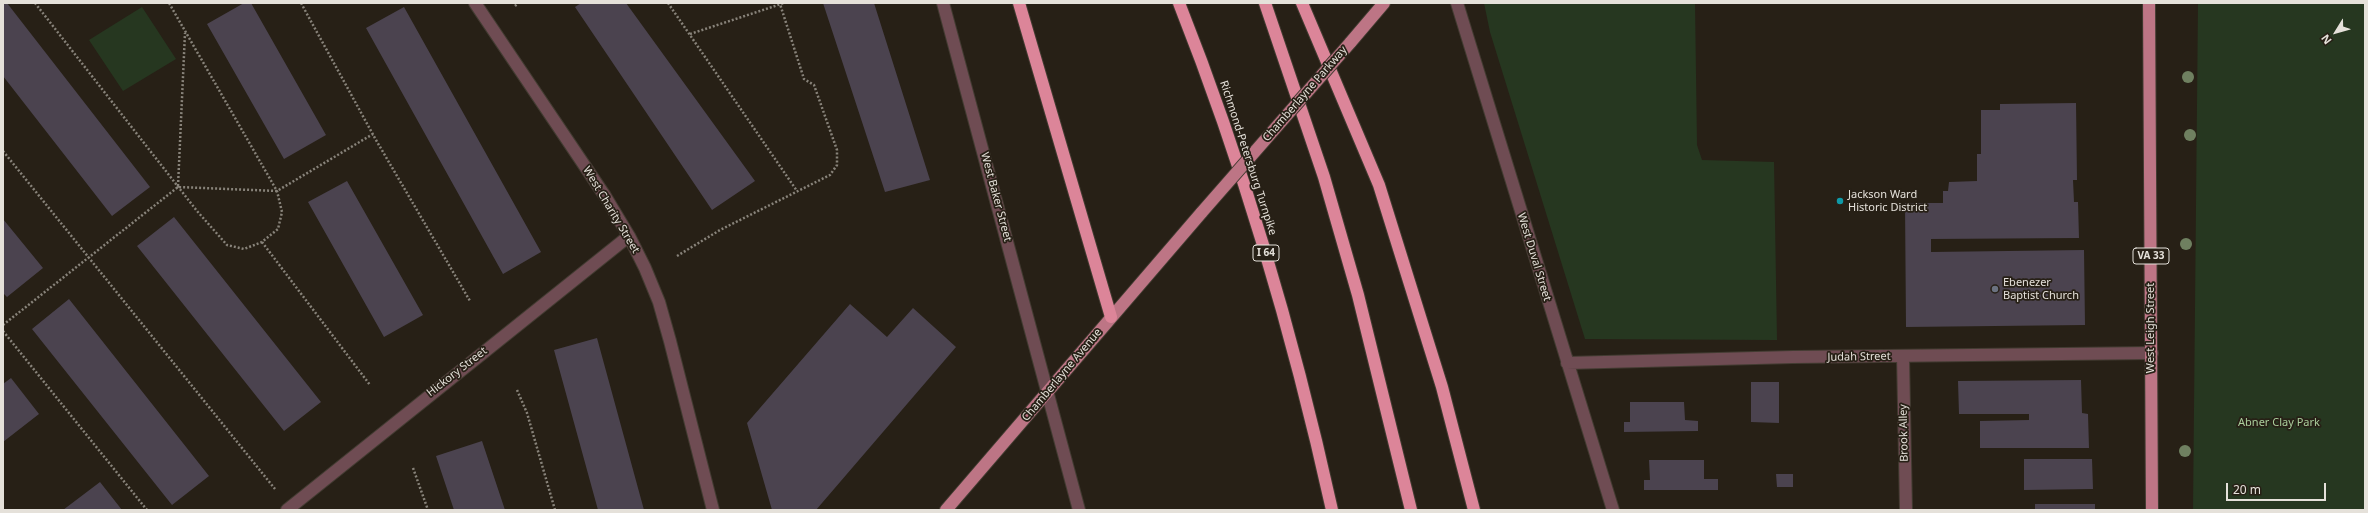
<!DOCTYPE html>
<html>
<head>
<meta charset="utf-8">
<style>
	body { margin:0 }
	#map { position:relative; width:2368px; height:513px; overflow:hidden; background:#272016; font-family:"Noto Sans",sans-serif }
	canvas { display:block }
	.frame { position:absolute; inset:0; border:4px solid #e5e1da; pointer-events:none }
	.north { position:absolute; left:2316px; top:12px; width:40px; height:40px; -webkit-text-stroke:3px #272016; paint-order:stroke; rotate:233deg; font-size:11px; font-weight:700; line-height:16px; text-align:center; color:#e5e1da }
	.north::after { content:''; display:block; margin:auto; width:14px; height:18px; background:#e5e1da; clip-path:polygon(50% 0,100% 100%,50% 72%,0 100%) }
	.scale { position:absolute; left:2226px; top:483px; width:100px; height:18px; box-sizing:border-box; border:2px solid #e5e1da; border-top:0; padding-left:5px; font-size:12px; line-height:14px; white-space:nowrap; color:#e5e1da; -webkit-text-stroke:3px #272016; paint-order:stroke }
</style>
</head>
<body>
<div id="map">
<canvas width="2368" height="513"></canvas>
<div class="frame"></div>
<div class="north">N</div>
<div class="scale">20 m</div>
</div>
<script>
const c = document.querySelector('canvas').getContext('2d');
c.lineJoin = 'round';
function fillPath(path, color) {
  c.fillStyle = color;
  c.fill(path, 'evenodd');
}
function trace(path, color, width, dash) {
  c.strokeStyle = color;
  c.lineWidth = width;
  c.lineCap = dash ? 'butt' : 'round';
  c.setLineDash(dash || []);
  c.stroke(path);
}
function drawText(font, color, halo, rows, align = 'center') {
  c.font = font + ' "Noto Sans",sans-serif';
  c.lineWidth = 3.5;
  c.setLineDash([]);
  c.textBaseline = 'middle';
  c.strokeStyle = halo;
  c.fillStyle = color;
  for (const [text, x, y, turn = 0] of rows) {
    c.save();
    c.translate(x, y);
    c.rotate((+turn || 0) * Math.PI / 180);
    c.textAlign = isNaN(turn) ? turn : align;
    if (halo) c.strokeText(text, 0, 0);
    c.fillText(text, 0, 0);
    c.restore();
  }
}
const green = new Path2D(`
	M1484 3H1695L1697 145 1702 160 1774 162 1777 340 1585 339 1490 32Z
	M2198 3H2365V510H2193Z
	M142 7 176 59 123 91 89 40Z`);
const building = new Path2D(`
	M3 3H7L150 187 112 216 3 76Z
	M244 3H251L326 135 284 159 207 24Z
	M581 3H626L755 181 712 210 575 7Z
	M823 3H874L930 180 885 192Z
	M404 7 541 252 503 274 366 28Z
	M2076 103 2077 180H2073L2074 202H2078L2079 238 1931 239V252L2084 250 2085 325 1906 327 1905 203H1943V191H1948L1949 182 1977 181V154H1981V110H2000V104Z
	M347 181 423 315 384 337 308 202Z
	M174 217 321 402 284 431 137 246Z
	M3 219 43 268 7 297 3 293Z
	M69 299 209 476 172 505 32 329Z
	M850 304 887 337 913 308 956 347 816 510H772L747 423Z
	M597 338 644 510H598L554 350Z
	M11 378 39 414 3 442V384Z
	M2081 380 2082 413 2088 414 2089 448H1980V421L2029 420V414H1959L1958 381Z
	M1751 382H1779V423L1751 422Z
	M1630 402H1684L1685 420 1698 421V431L1624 432V422H1630Z
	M482 441 505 510H454L436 456Z
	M2024 459H2092L2093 489 2024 490Z
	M1649 460H1704V479H1718V490H1644V480H1650Z
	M1776 474H1793V487H1777Z
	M100 482 122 510H63Z
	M2035 504H2095V510H2035Z`);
const path = new Path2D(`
	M35 3 197 211 227 245 244 249 262 242 278 229 282 212 277 191 169 3
	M301 3 376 140 470 301
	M668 3 797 191
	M515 6 518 3
	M690 34 784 3
	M3 151 275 489
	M178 186 185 33
	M262 242 370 385
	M677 256 720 230 830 175 837 165V150L814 85 804 79 780 4
	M3 325 178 187 277 191 373 134
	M3 331 147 510
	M517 390 527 413 555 510
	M413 468 428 510`);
const minor = new Path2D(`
	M475 3 605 196 629 236 645 268 659 302 670 341 713 510
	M943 3 1079 510
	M1457 3 1613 510
	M1903 356 1906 510
	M1567 363 1793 357 2152 353
	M287 510 629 236`);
const major = new Path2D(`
	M2149 3 2152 510
	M1350 43 1384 3
	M946 510 1202 212`);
const highway = new Path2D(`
	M1019 3 1111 317
	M1179 3C1244 167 1294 338 1332 510
	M1265 3 1324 177 1358 295 1411 510
	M1302 3 1379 185 1442 387 1474 510`);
const majorBridge = new Path2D(`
	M1202 212 1350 43`);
const trees = [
	[2188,77],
	[2190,135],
	[2186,244],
	[2185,451]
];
const markers = [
	[1840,201,4,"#0f9aa8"],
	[1995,289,4,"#6b7280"]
];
const shields = [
	[1266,253,26],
	[2151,256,36]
];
const shieldNames = [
	["I 64",1266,253],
	["VA 33",2151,256]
];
const streetNames = [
	["Chamberlayne Parkway",1305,94,-49],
	["Richmond-Petersburg Turnpike",1248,158,72],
	["West Baker Street",996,197,75],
	["West Charity Street",611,210,59],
	["West Duval Street",1534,257,73],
	["West Leigh Street",2151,328,-90],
	["Judah Street",1859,357,-1],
	["Hickory Street",457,372,-38],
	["Chamberlayne Avenue",1062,375,-50],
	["Brook Alley",1904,433,-91]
];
const poiNames = [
	["Jackson Ward",1848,195],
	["Historic District",1848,208],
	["Ebenezer",2003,283],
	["Baptist Church",2003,296]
];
const parkNames = [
	["Abner Clay Park",2279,423]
];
fillPath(green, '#263720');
fillPath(building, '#4b434f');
trace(minor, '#423b31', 14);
trace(major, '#423b31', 14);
trace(highway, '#423b31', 14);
trace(path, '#88837a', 2.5, [2, 2]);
trace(minor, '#6f4c53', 12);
trace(major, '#bd7585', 12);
trace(highway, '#dc8599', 12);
trace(majorBridge, '#423b31', 14, []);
trace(majorBridge, '#bd7585', 12);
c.fillStyle = '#6f8060';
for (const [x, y] of trees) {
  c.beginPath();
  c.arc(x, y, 6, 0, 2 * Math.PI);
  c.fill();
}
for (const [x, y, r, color] of markers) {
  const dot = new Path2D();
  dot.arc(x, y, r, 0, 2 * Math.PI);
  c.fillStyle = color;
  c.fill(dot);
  trace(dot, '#272016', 1.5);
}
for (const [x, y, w] of shields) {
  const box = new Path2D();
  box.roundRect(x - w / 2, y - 8, w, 16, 3);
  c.fillStyle = '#272016';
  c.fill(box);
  trace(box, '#e5e1da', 1);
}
drawText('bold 10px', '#e5e1da', null, shieldNames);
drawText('11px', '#e5e1da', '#272016', streetNames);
drawText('11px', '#e5e1da', '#272016', poiNames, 'left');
drawText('11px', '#aace9c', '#272016', parkNames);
</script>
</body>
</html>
